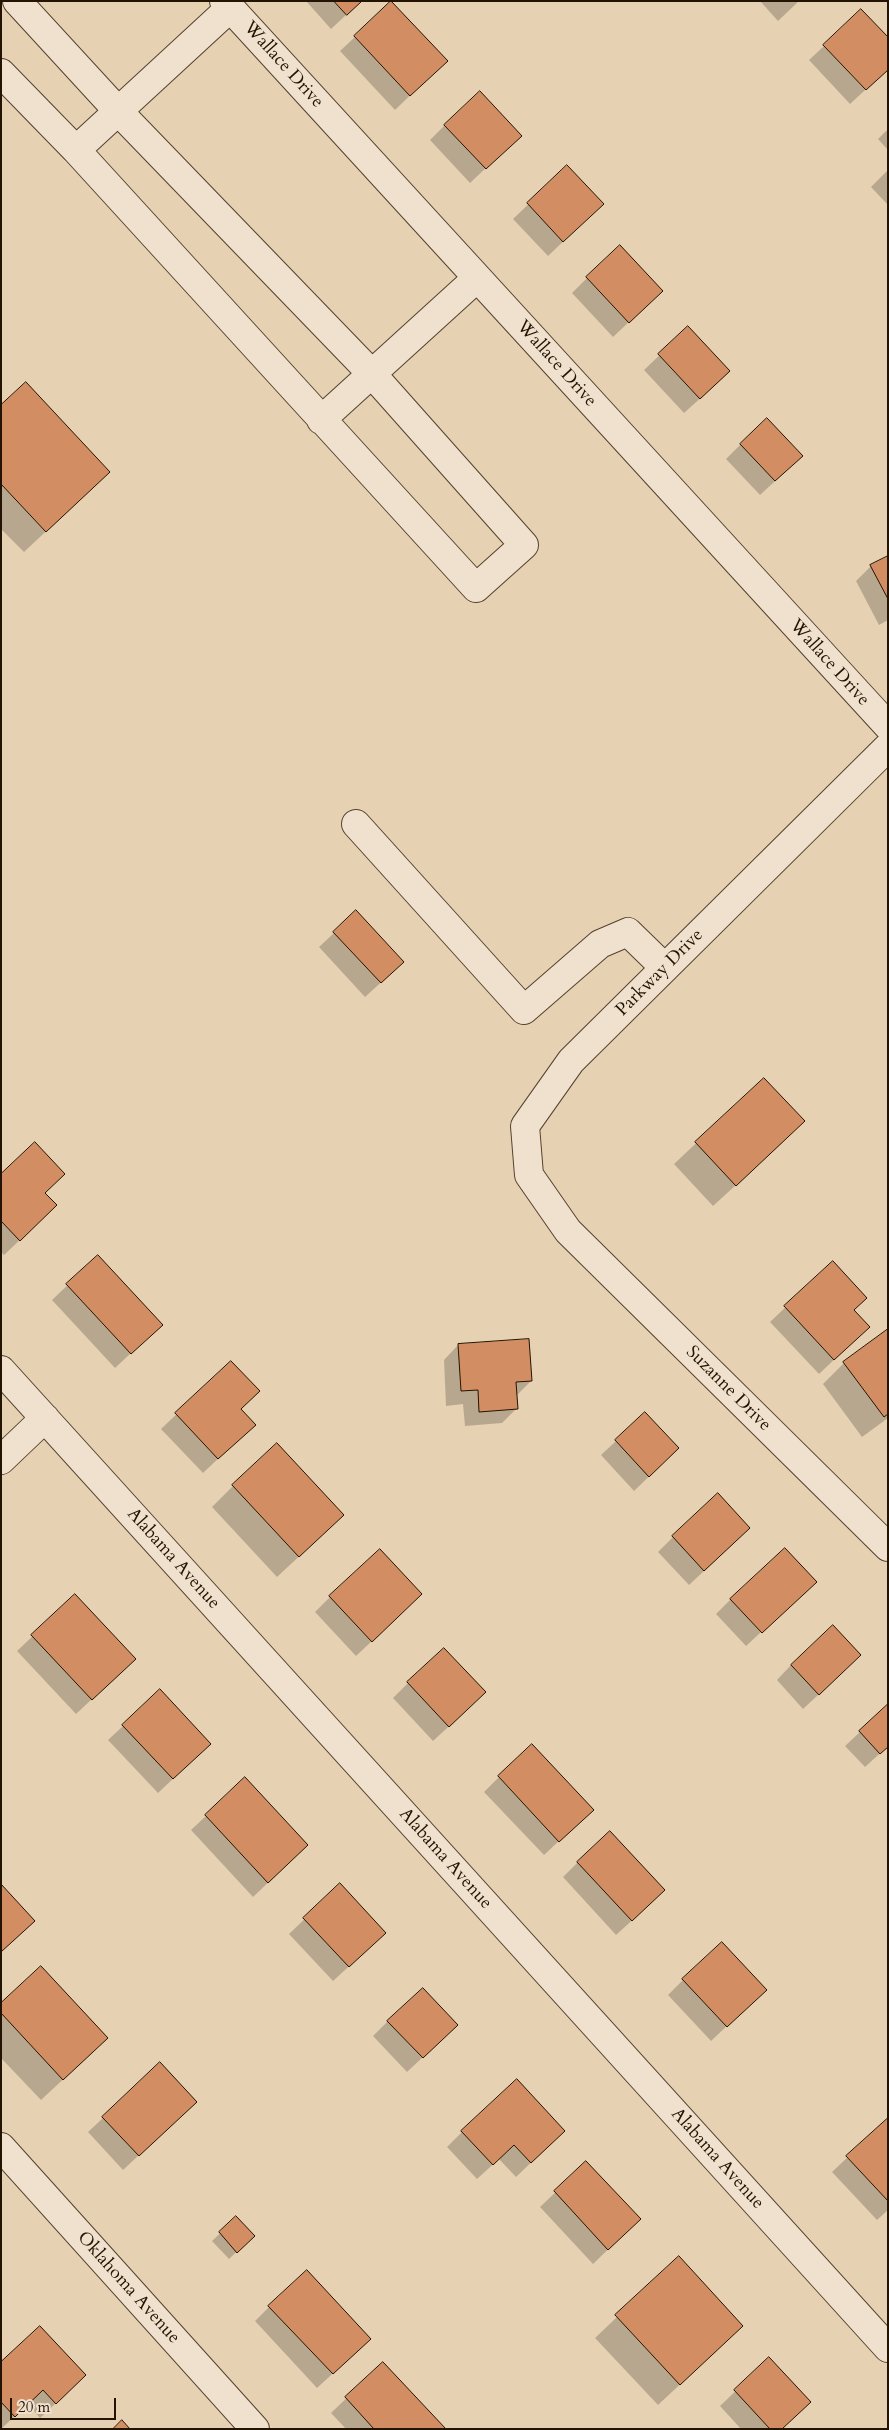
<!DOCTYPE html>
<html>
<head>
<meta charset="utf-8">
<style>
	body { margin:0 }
	#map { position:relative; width:889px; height:2430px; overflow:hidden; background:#e7d1b3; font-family:Cardo,serif }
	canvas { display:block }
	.frame { position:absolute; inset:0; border:2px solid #231301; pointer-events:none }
	.scale { position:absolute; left:10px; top:2398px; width:106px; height:22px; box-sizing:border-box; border:2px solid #231301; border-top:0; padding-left:6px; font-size:15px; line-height:18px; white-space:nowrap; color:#231301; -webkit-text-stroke:4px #efe1ce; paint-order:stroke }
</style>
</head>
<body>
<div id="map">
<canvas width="889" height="2430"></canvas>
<div class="frame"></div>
<div class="scale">20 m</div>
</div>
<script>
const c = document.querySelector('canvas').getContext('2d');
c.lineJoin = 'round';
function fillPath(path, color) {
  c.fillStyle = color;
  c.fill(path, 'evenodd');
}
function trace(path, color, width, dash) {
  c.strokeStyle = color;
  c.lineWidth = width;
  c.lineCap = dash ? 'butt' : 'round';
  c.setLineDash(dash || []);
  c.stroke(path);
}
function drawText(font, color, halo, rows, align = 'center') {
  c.font = font + ' Cardo,serif';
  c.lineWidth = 5;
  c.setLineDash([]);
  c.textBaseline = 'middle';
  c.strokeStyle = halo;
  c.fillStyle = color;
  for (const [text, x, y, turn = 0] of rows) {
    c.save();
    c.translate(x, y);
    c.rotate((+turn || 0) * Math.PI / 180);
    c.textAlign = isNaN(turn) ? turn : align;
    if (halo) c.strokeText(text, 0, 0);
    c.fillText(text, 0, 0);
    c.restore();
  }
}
const shadow = new Path2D(`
	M306 1H361L331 29Z
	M760 1H799L778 21Z
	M355 37 431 75 395 110 340 51Z
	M824 46 888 69 850 104 809 60Z
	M445 125 505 150 470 183 430 140Z
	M888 129V150L878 139Z
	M567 167 587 219 548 256 513 219Z
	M888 170V205L871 187Z
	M587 278 646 306 613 337 572 293Z
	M688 328 714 386 684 413 644 370Z
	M1 407 87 493 24 552 1 529Z
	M741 444 786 471 760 495 726 459Z
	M888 558V620L879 625 856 581 871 566Z
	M334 933 388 976 365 997 319 947Z
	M764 1079 782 1143 713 1206 674 1164Z
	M1 1176 44 1193 41 1220 4 1255 1 1252Z
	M98 1256 146 1339 115 1368 52 1300Z
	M833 1262 853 1310 854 1341 819 1374 770 1322Z
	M888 1330V1418L862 1437 823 1384 844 1363Z
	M458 1345 531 1381 516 1396 517 1408 502 1423 465 1426 463 1404 446 1406 444 1360Z
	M231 1362 240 1410 239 1439 203 1473 161 1429Z
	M616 1441 663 1463 634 1491 601 1455Z
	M233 1486 321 1536 277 1577 212 1507Z
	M673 1537 734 1543 689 1585 658 1552Z
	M75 1596 119 1674 76 1714 17 1651Z
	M800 1596 746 1646 716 1614 731 1599Z
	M330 1597 406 1609 356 1656 315 1612Z
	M791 1665 845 1670 803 1709 777 1680Z
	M408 1683 470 1707 433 1741 393 1698Z
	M123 1726 195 1758 158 1793 108 1740Z
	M860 1732 888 1746 865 1767 845 1746Z
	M499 1777 577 1824 544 1855 484 1792Z
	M206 1816 292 1860 253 1897 191 1830Z
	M578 1862 649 1905 616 1935 563 1877Z
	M340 1885 369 1948 333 1981 289 1934Z
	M683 1980 750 2004 711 2041 668 1995Z
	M1 2005 85 2059 41 2100 1 2058Z
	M388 2021 441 2040 407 2072 373 2036Z
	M181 2116 123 2170 88 2132 103 2118Z
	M888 2119V2210L877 2220 832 2172Z
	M564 2131 516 2177 499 2159 477 2179 447 2147 462 2132Z
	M586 2163 624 2234 593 2264 540 2207Z
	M236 2218 253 2236 229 2259 212 2241Z
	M679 2258 720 2347 658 2405 595 2338Z
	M269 2307 354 2354 317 2388 255 2321Z
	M769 2359 782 2429H741L720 2406Z
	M383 2363 444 2429H346L331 2413Z
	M1 2364 70 2390 40 2418 28 2404 1 2429Z`);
const building = new Path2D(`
	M334 1H362L347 15Z
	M391 1 448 61 410 96 354 36Z
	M861 9 888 37V70L866 90 823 45Z
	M480 91 522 136 486 169 444 125Z
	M567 165 604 204 563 242 527 203Z
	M620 245 663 291 629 323 586 277Z
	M688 326 730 371 700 399 658 354Z
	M26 382 110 472 46 532 1 484V405Z
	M767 418 803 456 775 481 740 444Z
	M888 556V599L870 565Z
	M356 910 404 962 381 983 333 932Z
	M764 1078 805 1121 736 1186 695 1142Z
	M35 1142 65 1174 45 1193 57 1205 20 1241 1 1221V1174Z
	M98 1255 163 1325 131 1354 66 1284Z
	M833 1261 867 1298 854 1310 870 1327 834 1360 784 1306Z
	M888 1329V1414L884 1417 843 1362Z
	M529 1339 532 1381 516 1382 518 1409 479 1412 478 1390 461 1391 458 1344Z
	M231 1361 260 1391 241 1409 256 1425 218 1459 175 1413Z
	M645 1412 679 1448 649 1477 615 1440Z
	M277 1443 344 1515 299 1557 232 1485Z
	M718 1493 750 1528 704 1571 672 1536Z
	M785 1548 817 1582 762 1633 730 1599Z
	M380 1549 422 1594 372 1642 329 1596Z
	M75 1594 136 1659 92 1700 31 1635Z
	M833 1625 861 1655 819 1695 791 1665Z
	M444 1648 486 1692 449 1727 407 1682Z
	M160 1689 211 1744 173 1779 122 1725Z
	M888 1704V1747L880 1754 859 1731Z
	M532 1744 594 1810 559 1842 498 1776Z
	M245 1777 308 1845 268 1883 205 1815Z
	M610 1831 665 1890 632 1921 577 1862Z
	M340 1883 386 1933 349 1967 303 1918Z
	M1 1884 35 1921 1 1952Z
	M722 1942 767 1990 727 2027 682 1979Z
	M41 1966 108 2038 63 2080 1 2013V2003Z
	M423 1988 458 2025 423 2058 387 2021Z
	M160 2062 197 2102 139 2156 102 2117Z
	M517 2079 565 2131 531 2163 514 2145 493 2165 461 2131Z
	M888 2118V2201L846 2156Z
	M586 2161 641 2219 608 2250 554 2191Z
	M236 2216 255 2236 237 2253 219 2232Z
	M679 2256 743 2326 680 2385 615 2315Z
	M307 2270 371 2339 333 2374 268 2306Z
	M40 2326 86 2375 56 2404 43 2390 15 2417 1 2402V2362Z
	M769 2357 811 2402 782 2429H770L734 2390Z
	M383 2362 446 2429H374L345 2397Z
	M122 2420 130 2429H113Z`);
const minor = new Path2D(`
	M224 1 888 726
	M1 73 76 150 476 588 524 545 372 374 118 111 17 1
	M76 150 230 8
	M321 420 477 278
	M888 747 571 1061 525 1126 529 1175 568 1231 888 1547
	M356 824 524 1010 600 944 628 932 665 968
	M1 1370 888 2348
	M1 1460 45 1418
	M1 2147 255 2429`);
const streetNames = [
	["Wallace Drive",283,65,48],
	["Wallace Drive",556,364,48],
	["Wallace Drive",829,663,48],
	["Parkway Drive",660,973,-45],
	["Suzanne Drive",728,1389,45],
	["Alabama Avenue",173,1559,48],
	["Alabama Avenue",445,1859,48],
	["Alabama Avenue",717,2159,48],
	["Oklahoma Avenue",128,2288,48]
];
fillPath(shadow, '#0003');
fillPath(building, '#d28e62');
trace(building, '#231301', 1);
trace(minor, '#54422e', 30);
trace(minor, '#efe1ce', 28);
drawText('18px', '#231301', '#efe1ce', streetNames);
</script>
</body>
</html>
